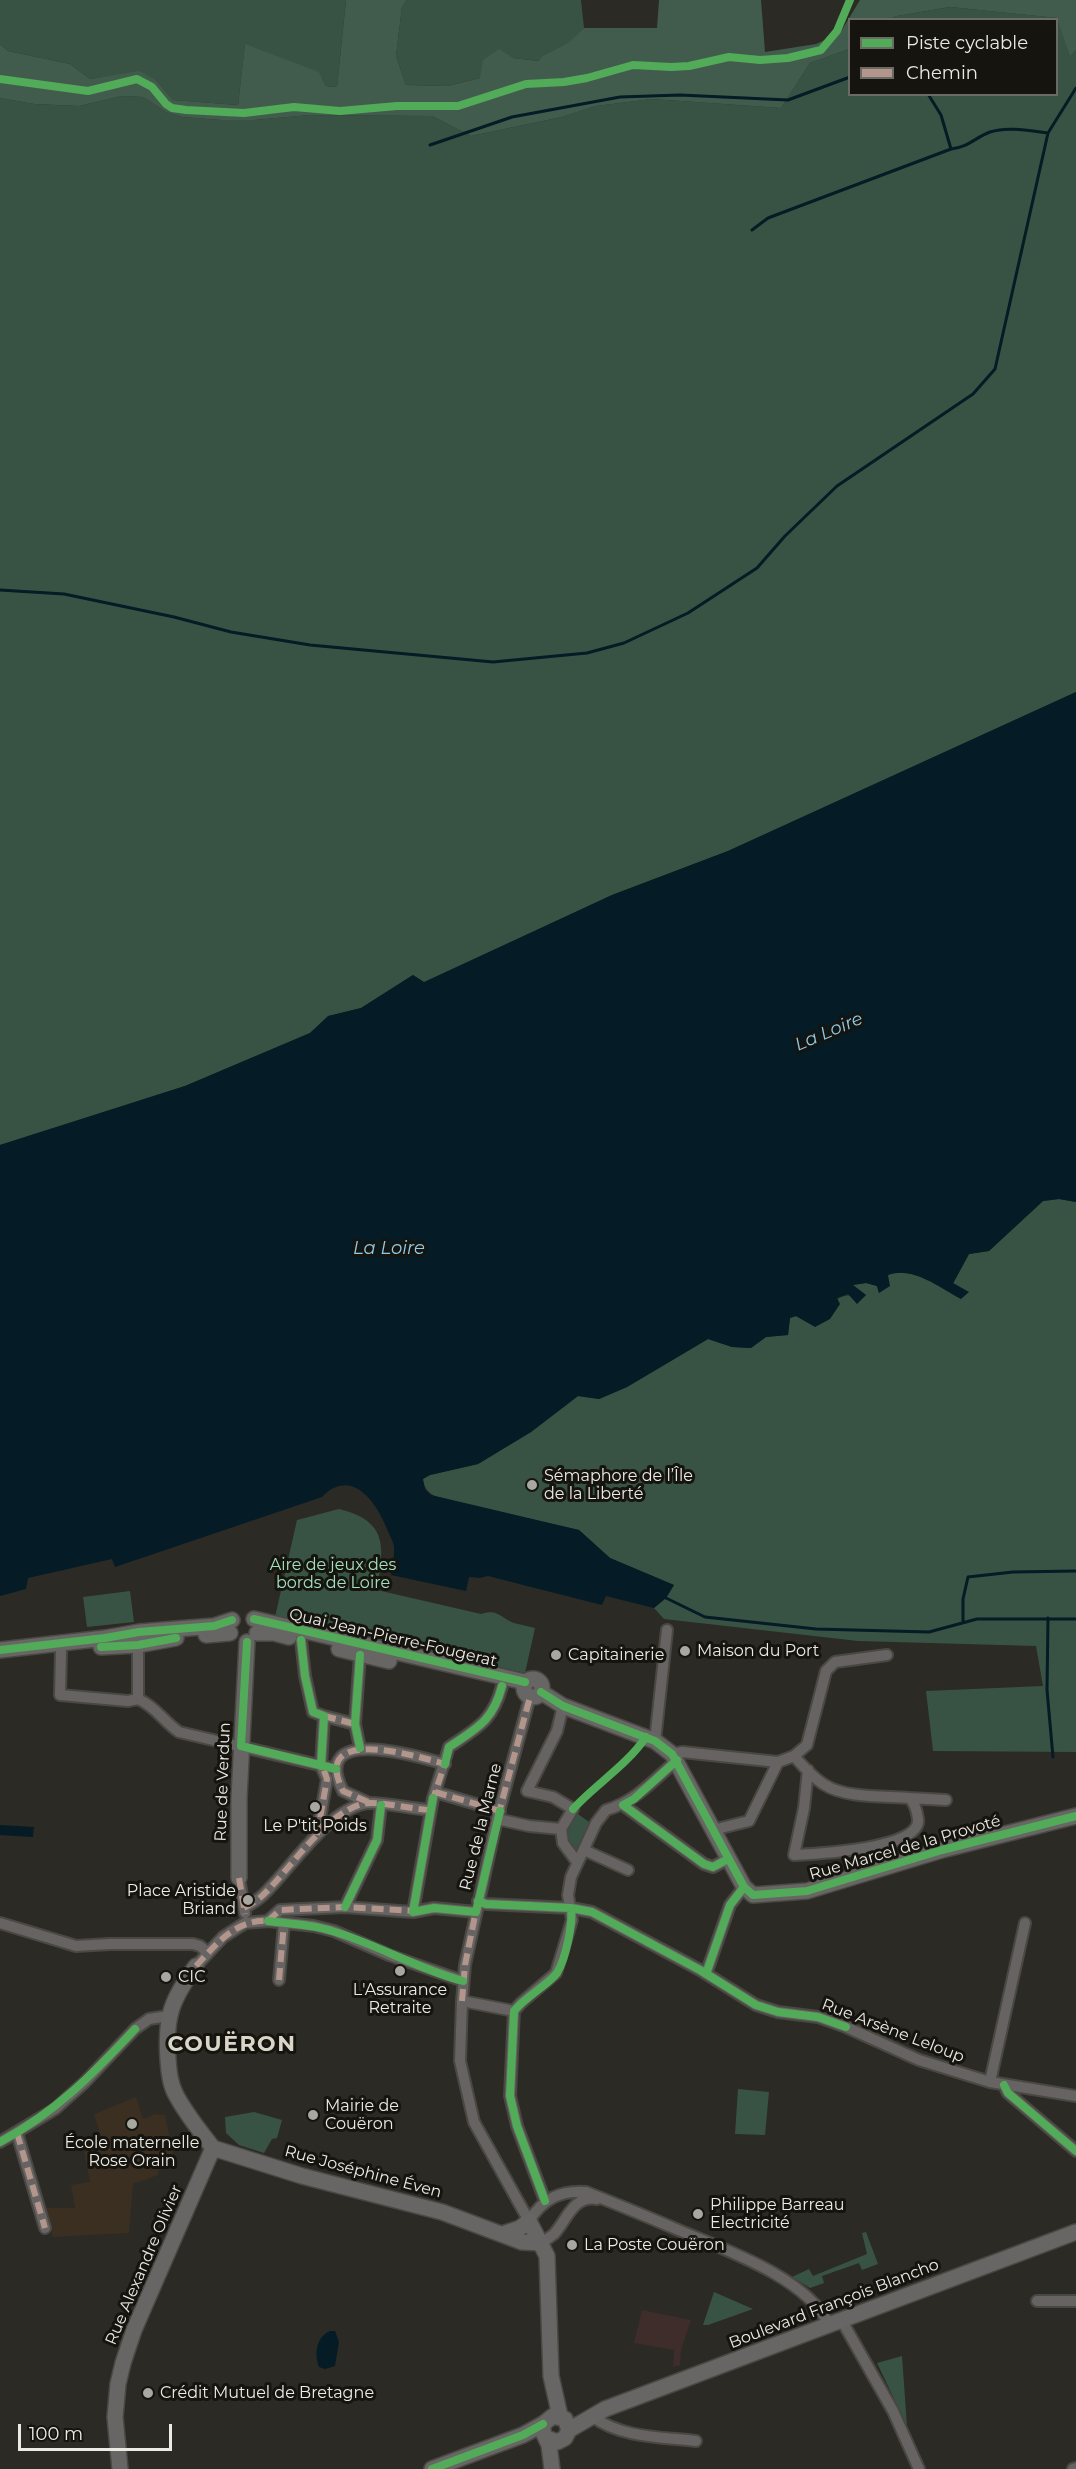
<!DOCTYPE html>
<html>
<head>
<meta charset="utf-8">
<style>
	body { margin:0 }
	#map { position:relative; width:1076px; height:2469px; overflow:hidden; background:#2b2a24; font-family:Montserrat,sans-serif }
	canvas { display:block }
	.legend { position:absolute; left:848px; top:18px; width:210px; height:78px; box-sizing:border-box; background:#15140f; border:2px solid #6b6a64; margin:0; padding:8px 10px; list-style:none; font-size:18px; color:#eceae3 }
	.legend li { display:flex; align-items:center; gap:12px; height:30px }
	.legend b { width:30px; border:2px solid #6b6a64 }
	.scale { position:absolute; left:18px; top:2424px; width:154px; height:27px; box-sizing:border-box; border:3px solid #eceae3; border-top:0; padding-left:8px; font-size:18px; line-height:21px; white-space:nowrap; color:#eceae3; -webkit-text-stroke:4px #15140f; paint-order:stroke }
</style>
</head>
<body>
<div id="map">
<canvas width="1076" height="2469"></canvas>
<ul class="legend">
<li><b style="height:8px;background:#51ab58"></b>Piste cyclable</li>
<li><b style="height:8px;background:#b2968c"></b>Chemin</li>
</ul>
<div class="scale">100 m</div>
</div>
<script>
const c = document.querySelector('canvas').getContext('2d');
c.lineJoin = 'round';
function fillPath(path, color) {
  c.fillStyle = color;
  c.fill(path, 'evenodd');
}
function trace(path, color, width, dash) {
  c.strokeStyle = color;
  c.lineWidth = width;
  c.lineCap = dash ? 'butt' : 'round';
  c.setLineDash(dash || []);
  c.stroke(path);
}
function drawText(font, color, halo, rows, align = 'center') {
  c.font = font + ' Montserrat,sans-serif';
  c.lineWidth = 6;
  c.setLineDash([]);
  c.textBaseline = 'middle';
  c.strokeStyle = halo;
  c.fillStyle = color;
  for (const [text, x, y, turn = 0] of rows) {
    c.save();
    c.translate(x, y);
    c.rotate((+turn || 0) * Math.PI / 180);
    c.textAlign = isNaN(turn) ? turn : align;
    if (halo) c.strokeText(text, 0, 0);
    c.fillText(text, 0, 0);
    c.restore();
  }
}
const industrial = new Path2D(`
	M642 2310 691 2320 681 2350 680 2365 673 2367 674 2350 634 2343Z`);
const education = new Path2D(`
	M136 2097 143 2119 155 2114 165 2115 175 2163 158 2170V2175L133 2184 129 2233 53 2237 44 2208H75L71 2185 90 2182 84 2152 104 2146 94 2114Z`);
const green = new Path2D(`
	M0 0H346L337 87 325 86 245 45 238 105 173 100 155 79 139 72 90 79 70 64 8 51 0 44Z
	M407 0H581L584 28 569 43 542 56 540 61 513 58 480 78 448 86 406 85 396 56 402 7Z
	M950 7 1058 18 1070 57 1076 50V692L728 851 612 895 424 983 413 975 361 1008 329 1016 310 1033 185 1086 0 1145V98L34 104 79 106 122 96 143 97 166 112 182 117 221 120H254L310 115 432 116 471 136 562 117 596 106 652 99 781 108 810 63 849 49 850 94H1056V20L889 19 897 16Z
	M1059 1199 1076 1202V1752L933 1751 926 1691 1043 1686 1036 1646 858 1641 664 1619 654 1608 666 1598 674 1585 610 1558 579 1530 443 1499C431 1495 426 1492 422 1479L430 1475 478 1464 531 1432 578 1396 599 1399 627 1387 708 1339 732 1347 751 1348 766 1337 788 1335 790 1318 796 1316 815 1326C833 1302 833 1293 866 1295L852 1285 866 1283 877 1286 879 1293 887 1275C913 1266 938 1287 961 1299L953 1284 969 1254 989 1251 1043 1201Z
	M339 1509C389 1521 384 1548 377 1590L481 1614C498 1608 501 1618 514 1623 521 1625 528 1626 535 1628L525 1673 275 1617 297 1520Z
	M130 1591 134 1622 87 1627 83 1597Z
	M575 1812 592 1824 577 1850 574 1851 564 1835Z
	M738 2089 769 2092 765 2135 735 2134Z
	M254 2112 282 2120 277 2138 272 2139 264 2153 239 2145 226 2133 225 2117Z
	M866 2232 878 2264 862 2270 859 2263 822 2276 824 2283 810 2288 792 2277 809 2269 813 2276 867 2254 862 2233Z
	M714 2292 753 2309 708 2325H703Z
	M902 2356 907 2426 877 2363Z`);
const forest = new Path2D(`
	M346 0H407L402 7 396 56 406 85 448 86 480 78 483 60 499 49 513 58 539 61 542 56 568 43 584 28H657L659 0H761L765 52 816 44 840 33 860 0H1076V50L1070 57 1057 18 950 7 897 16 889 19 850 20 849 49 810 63 781 108 652 99 596 106 562 117 471 136 432 116 310 115 254 120H221L182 117 166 112 143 97 122 96 79 106 34 104 0 98V44L8 51 70 64 90 79 139 71 155 79 173 100 238 105 245 44 319 72 325 86 337 87Z`);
const water = new Path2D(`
	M1076 692V1202L1059 1199 1043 1201 989 1251 969 1254 953 1283 969 1292 961 1299C939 1287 913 1266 888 1275L890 1286 879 1293 877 1286 866 1283 853 1285 866 1295 857 1304 848 1294 837 1298 840 1304 830 1319 815 1327 796 1316 790 1318 788 1335 766 1337 751 1348 732 1347 708 1339 627 1387 599 1399 578 1396 531 1432 478 1464 430 1475 423 1479 425 1489 431 1495 579 1530 610 1558 674 1585 666 1598 654 1608 606 1596 602 1605 488 1576 480 1578 469 1577 466 1591 391 1575C392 1566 395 1555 394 1546 393 1541 389 1534 387 1529 376 1501 351 1467 322 1497L115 1567 112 1559 28 1578 26 1589 0 1596V1145L185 1086 310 1033 328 1016 361 1008 413 975 424 982 612 895 728 851Z
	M0 1825 34 1827 33 1837 0 1835Z
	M330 2331H335L339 2342 335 2366 325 2369 319 2367C314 2354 316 2337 330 2331Z`);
const stream = new Path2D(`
	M928 94 941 115 951 149C967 148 976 137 990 132 1008 126 1031 131 1048 133
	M430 145 512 117 620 97 680 95 788 100 850 77
	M752 230 768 218 951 149
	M0 590 64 594 174 617 231 632 310 645 493 662 587 653 624 643 688 613 757 568 785 536 837 486 973 394 995 369 1048 133 1076 88
	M666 1598 705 1617 816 1629 929 1632 977 1619H1076
	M1048 1618 1047 1690 1053 1757
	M963 1622V1599L968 1577 1013 1572 1076 1571`);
const street = new Path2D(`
	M301 1640 305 1676 313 1712 324 1716 321 1766 327 1779 317 1835
	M138 1645V1699
	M61 1651 60 1695 128 1701 138 1699
	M360 1655 355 1724 360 1748
	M530 1697 497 1819 465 1965 462 2001 460 2061 474 2122 529 2221C543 2199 560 2190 586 2192 616 2204 646 2216 676 2229 723 2249 807 2277 830 2326
	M138 1699C155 1706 164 1722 179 1732L336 1769
	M563 1706 557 1731 527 1791 553 1797 573 1809 561 1829 563 1843 577 1862
	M324 1716 355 1724
	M655 1741 667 1630
	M672 1754 682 1752 778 1762 794 1756 807 1745 826 1671 835 1662 887 1655
	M794 1756C803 1766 813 1778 825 1785 845 1798 885 1796 909 1798 915 1803 917 1811 918 1819 922 1849 816 1854 794 1855L804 1808 808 1770
	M435 1792 500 1811
	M909 1798 946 1800
	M367 1802 343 1791C309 1724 417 1756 445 1764
	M623 1805 704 1864 713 1867 728 1859
	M497 1819 529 1826 561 1829
	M713 1830 749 1821 778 1762
	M584 1850 628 1870
	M239 1878 245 1913
	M478 1901 486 1904 571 1908 592 1912 700 1970 756 2005 778 2012 818 2017 846 2027 919 2060 990 2082 1076 2096
	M345 1907 377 1840 381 1805
	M244 1908C251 1904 258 1900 263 1895 290 1870 332 1803 371 1803 389 1803 411 1809 431 1810
	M413 1912 433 1798 449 1747C477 1728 493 1721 502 1686
	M268 1921 280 1910 345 1907 413 1912 434 1908 476 1912
	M0 1923 76 1946 110 1944H193L200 1946 208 1953
	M196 1966 223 1937 245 1923 268 1921 314 1926 334 1931 389 1955 463 1981
	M706 1974 730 1905 744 1887
	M279 1980 284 1923
	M462 2001 514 2011
	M990 2082 1025 1923
	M1004 2085 1008 2093 1076 2151
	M17 2133 45 2228
	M0 2142 55 2109 85 2082 135 2029 149 2019 168 2016
	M545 2201 517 2126 510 2096 514 2011 521 2003 556 1973 572 1920 568 1895 571 1877 596 1823 606 1810C635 1802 654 1780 677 1760
	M542 2243C546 2240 550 2237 554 2234 567 2220 573 2195 597 2199
	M1037 2301H1076
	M842 2321 893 2411 919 2469
	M593 2417C622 2438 661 2437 696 2441
	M1073 2469 1076 2468`);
const secondary = new Path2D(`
	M254 1619 525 1682
	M257 1633H274L289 1637
	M206 1635 230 1633
	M101 1647 138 1645 176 1638
	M339 1649 389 1661
	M0 1650 105 1638 139 1632 214 1626 232 1620
	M524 1688a9 9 0 1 1 18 0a9 9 0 1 1-18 0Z
	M541 1692 563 1706 655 1741 672 1754 744 1887 753 1895 807 1891 942 1850 1076 1816
	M239 1878V1798L247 1642
	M196 1966C171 2000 165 2017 168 2059 169 2072 170 2084 176 2095 186 2114 200 2131 213 2148
	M213 2148 302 2176 442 2212 522 2242 542 2243
	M502 2234 520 2228 529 2221 547 2256 551 2376 560 2416
	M569 2430 605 2409 1076 2232
	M547 2438 557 2442 565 2438 569 2430 565 2419 553 2416 543 2424V2432L549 2445 552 2469
	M120 2469 115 2417 118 2384 123 2363 134 2330 213 2148
	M432 2469 523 2435 543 2424`);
const quiet = new Path2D(`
	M324 1716 355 1724
	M435 1792 500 1811
	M368 1802 343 1791C309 1724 417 1756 445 1764
	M432 1802 446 1760
	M498 1816 530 1697
	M317 1835 327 1779 321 1762
	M239 1878 245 1914
	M244 1908C251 1904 258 1900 263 1895 290 1870 332 1803 371 1803 389 1803 411 1809 431 1810
	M268 1921 280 1910 345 1907 417 1911
	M196 1966C218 1942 237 1918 272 1921
	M279 1980 284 1923
	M462 2001 465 1965 477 1906
	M17 2133 45 2228`);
const cycleway = new Path2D(`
	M0 79 88 91 137 79 152 87 166 104 172 108 186 110 244 113 294 107 340 111 397 106H458L526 84 564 82 587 78 633 65 671 67 689 66 729 57 760 60 788 58 821 50 837 31 850 0
	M254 1619 525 1682
	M301 1640 305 1676 313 1712 324 1716 321 1766
	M247 1642 241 1746 336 1769
	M101 1647 138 1645 176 1638
	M0 1650 105 1638 139 1632 214 1626 232 1620
	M360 1655 355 1724 360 1748
	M541 1692 563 1706 655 1741 672 1754 744 1887 753 1895 807 1891 942 1850 1076 1816
	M677 1760 634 1799 623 1805 704 1864 713 1867 728 1859
	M445 1764 449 1747C477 1728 493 1721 502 1686
	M433 1798 413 1912 434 1908 476 1912 500 1811
	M573 1809C596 1784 627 1765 646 1737
	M478 1901 486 1904 571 1908 592 1912 700 1970 756 2005 778 2012 818 2017 846 2027
	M345 1907 377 1840 381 1805
	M268 1921C289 1924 312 1924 332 1931 377 1944 417 1969 463 1981
	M706 1974 730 1905 744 1887
	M1004 2085 1008 2093 1076 2151
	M0 2142C56 2112 93 2074 135 2029
	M545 2201 517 2126 510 2096 514 2011C525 1997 548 1985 557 1973 566 1958 573 1924 571 1908
	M432 2469 523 2435 543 2424`);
const markers = [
	[532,1485,6,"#a8a7a0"],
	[685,1651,6,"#a8a7a0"],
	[556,1655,6,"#a8a7a0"],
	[315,1807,6,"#a8a7a0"],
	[248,1900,6,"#a8a7a0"],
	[400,1971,6,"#a8a7a0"],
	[166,1977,6,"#a8a7a0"],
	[313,2115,6,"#a8a7a0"],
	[132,2124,6,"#a8a7a0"],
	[698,2214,6,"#a8a7a0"],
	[572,2245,6,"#a8a7a0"],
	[148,2393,6,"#a8a7a0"]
];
const poiNames = [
	["Sémaphore de l’Île",544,1476],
	["de la Liberté",544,1494],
	["Maison du Port",697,1651],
	["Capitainerie",568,1655],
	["Le P'tit Poids",315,1826,"center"],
	["Place Aristide",236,1891,"right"],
	["Briand",236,1909,"right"],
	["CIC",178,1977],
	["L'Assurance",400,1990,"center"],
	["Retraite",400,2008,"center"],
	["Mairie de",325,2106],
	["Couëron",325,2124],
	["École maternelle",132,2143,"center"],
	["Rose Orain",132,2161,"center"],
	["Philippe Barreau",710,2205],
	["Electricité",710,2223],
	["La Poste Couëron",584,2245],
	["Crédit Mutuel de Bretagne",160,2393]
];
const parkNames = [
	["Aire de jeux des",333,1565],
	["bords de Loire",333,1583]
];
const streetNames = [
	["Quai Jean-Pierre-Fougerat",393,1638,13],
	["Rue de Verdun",223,1782,-88],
	["Rue de la Marne",481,1827,-76],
	["Rue Marcel de la Provoté",905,1848,-16],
	["Rue Arsène Leloup",893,2031,21],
	["Rue Joséphine Éven",363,2172,15],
	["Rue Alexandre Olivier",144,2265,-67],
	["Boulevard François Blancho",834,2304,-21]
];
const waterNames = [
	["La Loire",829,1032,-23],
	["La Loire",389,1249]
];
const districtNames = [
	["COUËRON",232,2045]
];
fillPath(industrial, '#3e2d2b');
fillPath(education, '#3b2f22');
fillPath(green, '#385343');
fillPath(forest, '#415c4c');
fillPath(water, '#051b25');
trace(stream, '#051b25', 3);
trace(street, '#494843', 14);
trace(secondary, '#494843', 18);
trace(street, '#666362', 10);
trace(secondary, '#676664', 15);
trace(quiet, '#b2968c', 6, [12, 6]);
trace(cycleway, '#51ab58', 8);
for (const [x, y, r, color] of markers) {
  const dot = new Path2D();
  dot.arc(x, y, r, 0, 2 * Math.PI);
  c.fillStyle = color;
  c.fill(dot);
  trace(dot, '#15140f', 2);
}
drawText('16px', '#eceae3', '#15140f', poiNames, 'left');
drawText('16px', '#a3e0be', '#15140f', parkNames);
drawText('16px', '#eceae3', '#15140f', streetNames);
drawText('italic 18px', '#8cccea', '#15140f', waterNames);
c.letterSpacing = '1.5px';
drawText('bold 22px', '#d9d5c8', '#15140f', districtNames);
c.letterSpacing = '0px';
</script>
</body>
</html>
